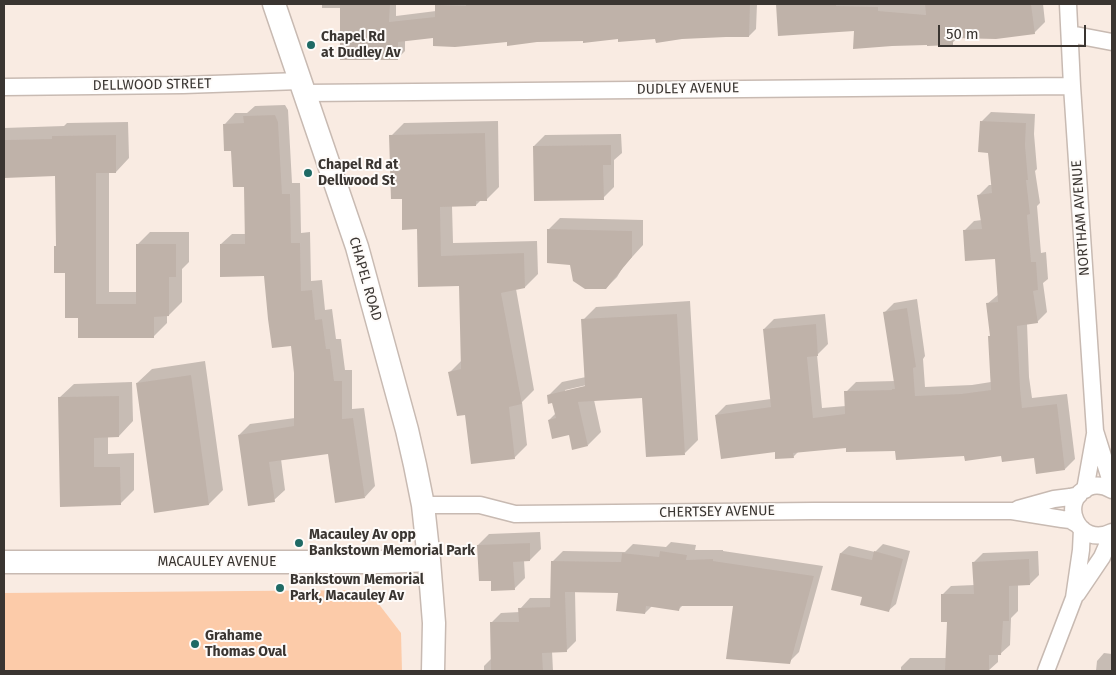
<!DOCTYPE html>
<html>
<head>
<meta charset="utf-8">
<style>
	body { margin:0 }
	#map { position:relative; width:1116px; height:675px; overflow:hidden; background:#f9ebe2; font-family:"Fira Sans",sans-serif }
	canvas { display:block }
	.frame { position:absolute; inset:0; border:5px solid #3a3531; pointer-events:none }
	.scale { position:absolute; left:938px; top:25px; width:148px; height:22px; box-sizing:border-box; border:2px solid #3a3531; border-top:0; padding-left:6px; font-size:15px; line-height:18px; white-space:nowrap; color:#3a3531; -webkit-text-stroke:4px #fefbf9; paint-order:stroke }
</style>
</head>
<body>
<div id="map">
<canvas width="1116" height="675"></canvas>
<div class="frame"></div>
<div class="scale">50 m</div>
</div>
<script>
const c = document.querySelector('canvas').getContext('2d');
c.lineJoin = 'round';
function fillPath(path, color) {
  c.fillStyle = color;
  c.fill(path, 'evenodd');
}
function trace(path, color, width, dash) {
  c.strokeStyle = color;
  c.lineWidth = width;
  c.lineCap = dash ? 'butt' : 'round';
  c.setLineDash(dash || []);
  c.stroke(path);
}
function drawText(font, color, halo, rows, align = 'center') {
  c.font = font + ' "Fira Sans",sans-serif';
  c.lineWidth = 4;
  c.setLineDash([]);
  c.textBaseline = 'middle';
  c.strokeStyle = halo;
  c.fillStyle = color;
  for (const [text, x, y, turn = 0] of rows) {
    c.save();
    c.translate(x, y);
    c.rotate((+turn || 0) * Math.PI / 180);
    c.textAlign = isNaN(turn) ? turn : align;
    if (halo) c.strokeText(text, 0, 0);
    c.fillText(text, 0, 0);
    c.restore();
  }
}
const green = new Path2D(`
	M368 590 401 633 402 671H4V593Z`);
const shadow = new Path2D(`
	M322 4H396V16L436 11V5L438 4H757L756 29 749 36 508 41 435 37 405 40V51L398 58 341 8H322Z
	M777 4H1043L1045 22 1034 33 959 37 952 43 855 30 779 34Z
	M285 105 288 110 292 183H300L301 233 310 232 311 281 322 280 325 310 332 309 336 339H341L345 370H352V409L364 408 375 486 365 497 329 452 281 459 285 490 274 500 239 435 250 424 295 418 296 373 292 344 265 275 221 244 232 234H246L245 185 232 150 225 124 235 113H247L255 106Z
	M991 112 1035 114 1034 134 1037 169 1035 171 1040 203 1037 206 1041 253 1046 252 1048 279 1043 283 1047 312 1037 322 1027 323 1029 377 1032 398 1067 394 1075 459 1065 469 1035 457 1002 454 965 455 847 446 799 451 793 457 776 450 716 415 726 405 771 399 764 329 774 319 825 314 828 344 817 355 822 408 846 406V392L856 382 895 381 884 313 894 303 917 299 925 356 923 359 925 387 972 385 991 382 990 336 991 334 987 304 999 294 996 257 964 231 974 221 982 220 979 195 989 185H993L989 151 981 122Z
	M498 121 499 187 486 200H481L476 205 452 206 453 243 537 241 538 274 525 287 516 289 534 390 522 402 527 445 514 458 466 413 450 372 462 360 461 285 418 228 403 198 391 136 404 123Z
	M128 122 129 158 116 172H109V292H137V245L150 232H189V262L182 269V302L169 315H167V323L154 336 79 317 66 272 57 245V175L4 177V128L64 126 67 123Z
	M621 134 622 153 614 160V187L603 198 534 146 545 135Z
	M560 218 643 220V245L623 267 617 277 606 288 572 264 549 229Z
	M690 301 698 440 685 453 644 397 594 400 601 432 588 445 549 420 556 413 553 402 549 395 562 382 586 377 583 320 596 307ZM591 384V386L565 392V390Z
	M205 361 223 490 209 504 155 511 137 383 152 369Z
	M132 382 133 421 119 436H108V454L134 453V490L120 504 62 505 59 398 74 384Z
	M540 532 541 549 530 560H524L525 578 514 589 492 580 478 545 489 534Z
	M671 542 696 545 695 550H723V551L823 566 799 652 789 662 735 605 684 604 679 609 652 606 645 613 619 592 575 591 576 641 566 651H552L553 671H484V666L492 658 491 623 501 613 520 612V609L530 598H552L553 561 563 551 625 552 633 544 666 547Z
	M883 544 910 551 896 604 888 611 863 596 833 589 841 553 849 546 875 552Z
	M1038 551 1039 575 1030 584 1018 585V611L1011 618 1010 645 1000 654H998V662L988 671H901V667L910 658H947L948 621 942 595 951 586 975 585 974 562 983 553Z
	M1104 653 1112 654V671H1096L1097 661Z`);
const building = new Path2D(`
	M340 4H390L389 22 435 17V5L466 6V4H750L749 37H726L682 39 656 43 655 39 618 42V39L583 43V41L537 42 507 46V42L455 47 433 46V38L398 42V60H340Z
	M776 4H836V6L878 7V11L926 15 925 4H1031L1035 34 996 39 953 38V45L927 46V45L892 46 853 49 854 31 778 36Z
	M275 115 278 122 282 194H290L291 243H300L301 291 312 290 315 320 322 319 326 349H330L334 381H342V419L353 418 365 498 335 503 328 454 269 462 275 502 248 506 238 435 294 426V373L291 346 272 348 268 319 264 276 220 277V244H245L244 187H233L231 151H224L223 124 244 123 243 116Z
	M980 121 1026 123 1025 145 1028 180H1026L1030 214 1027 215 1031 262H1036L1038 290 1033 291 1038 323 1017 326 1020 388 1022 408 1057 404 1065 470 1036 474 1034 458 1002 462 1001 456 965 461 964 456 896 460 895 451 846 452V448L793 453 794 458 775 459V452L721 459 715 415 771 407 763 329 816 324 818 356 807 357 813 418 845 414 844 391 892 390V389H895L883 312 907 308 916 367 913 368 915 396 961 394 991 390 988 336H990L986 303 998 302 995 259 965 261 963 230 982 229 977 195 992 193 988 153 978 152Z
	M485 133 487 201H476V206L440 207 441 256 524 253 525 288 501 293 522 404 509 407 515 459 471 464 465 415 457 416 448 372 461 369 459 286 418 287 417 229 402 230V199H391L389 135Z
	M116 135V173H96V304H136V244H176V277H169V316L154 317V338H78V318H65V273H54V246H56L55 176 4 178V140L52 139V136Z
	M611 145V165H603L604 200 534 201 533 146Z
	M547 229 632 231V257L613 280 606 289H585L573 281 570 265 547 263Z
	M677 314 685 455 646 457 642 398 578 402 588 446 572 450 569 435 552 439 548 420 556 418 552 403 548 404 547 395 585 386 581 319Z
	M191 375 209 505 154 513 136 383Z
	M119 396V437L94 438V467H120L121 505 60 507 58 397Z
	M530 543V561L513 562 515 590 491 591V581H479L477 545Z
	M660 551 687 555 686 560 713 559V561L814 576 790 664 726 659 733 606H680L679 611 646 606 645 614 616 611 618 593 565 592 567 652 542 653 543 671H491L490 622H519L518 608 550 607 551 561 621 562 622 553 659 557Z
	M874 551 903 559 889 612 860 605 862 597 831 590 840 553 872 560Z
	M1029 559 1030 585 1009 586V621H1003L1001 655H989V671H945L947 622H941V594H974L972 562Z`);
const minor = new Path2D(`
	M1068 4 1072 86 1095 431 1112 485
	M1070 34 1112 42
	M4 87 183 85 300 81
	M305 93 1072 86
	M1085 490 1095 434
	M1112 490C1105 486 1097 484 1089 487 1057 500 1078 549 1112 532
	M423 505H480L515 514 813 511H1012L1062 519 1070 520 1077 524
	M1018 509 1054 499 1070 497 1079 495
	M1077 594 1102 557 1112 534
	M1046 671 1074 598 1081 550 1082 529`);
const secondary = new Path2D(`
	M274 4 357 247 407 430 415 465 423 505 429 560 434 623 433 671
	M4 562H384L429 560`);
const markers = [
	[311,45,5,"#1f6a65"],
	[308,173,5,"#1f6a65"],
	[299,543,5,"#1f6a65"],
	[280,588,5,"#1f6a65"],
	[195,644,5,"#1f6a65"]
];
const poiNames = [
	["Chapel Rd",321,37],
	["at Dudley Av",321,53],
	["Chapel Rd at",318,165],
	["Dellwood St",318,181],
	["Macauley Av opp",309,535],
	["Bankstown Memorial Park",309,551],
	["Bankstown Memorial",290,580],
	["Park, Macauley Av",290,596],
	["Grahame",205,636],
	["Thomas Oval",205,652]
];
const streetNames = [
	["DELLWOOD STREET",152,85,-1],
	["DUDLEY AVENUE",688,89,-1],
	["NORTHAM AVENUE",1081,218,-94],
	["CHAPEL ROAD",365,279,74],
	["CHERTSEY AVENUE",717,512,-1],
	["MACAULEY AVENUE",217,562]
];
fillPath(green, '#fccba9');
fillPath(shadow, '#0003');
fillPath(building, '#bfb2a9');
trace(minor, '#c8bab2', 19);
trace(secondary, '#c8bab2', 25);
trace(minor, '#fff', 16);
trace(secondary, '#fff', 22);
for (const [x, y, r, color] of markers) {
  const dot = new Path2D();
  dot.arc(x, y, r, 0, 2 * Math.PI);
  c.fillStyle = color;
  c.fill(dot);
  trace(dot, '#fefbf9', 2);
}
drawText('bold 14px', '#3a3531', '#fefbf9', poiNames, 'left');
drawText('14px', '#3a3531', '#fefbf9', streetNames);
</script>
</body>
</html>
